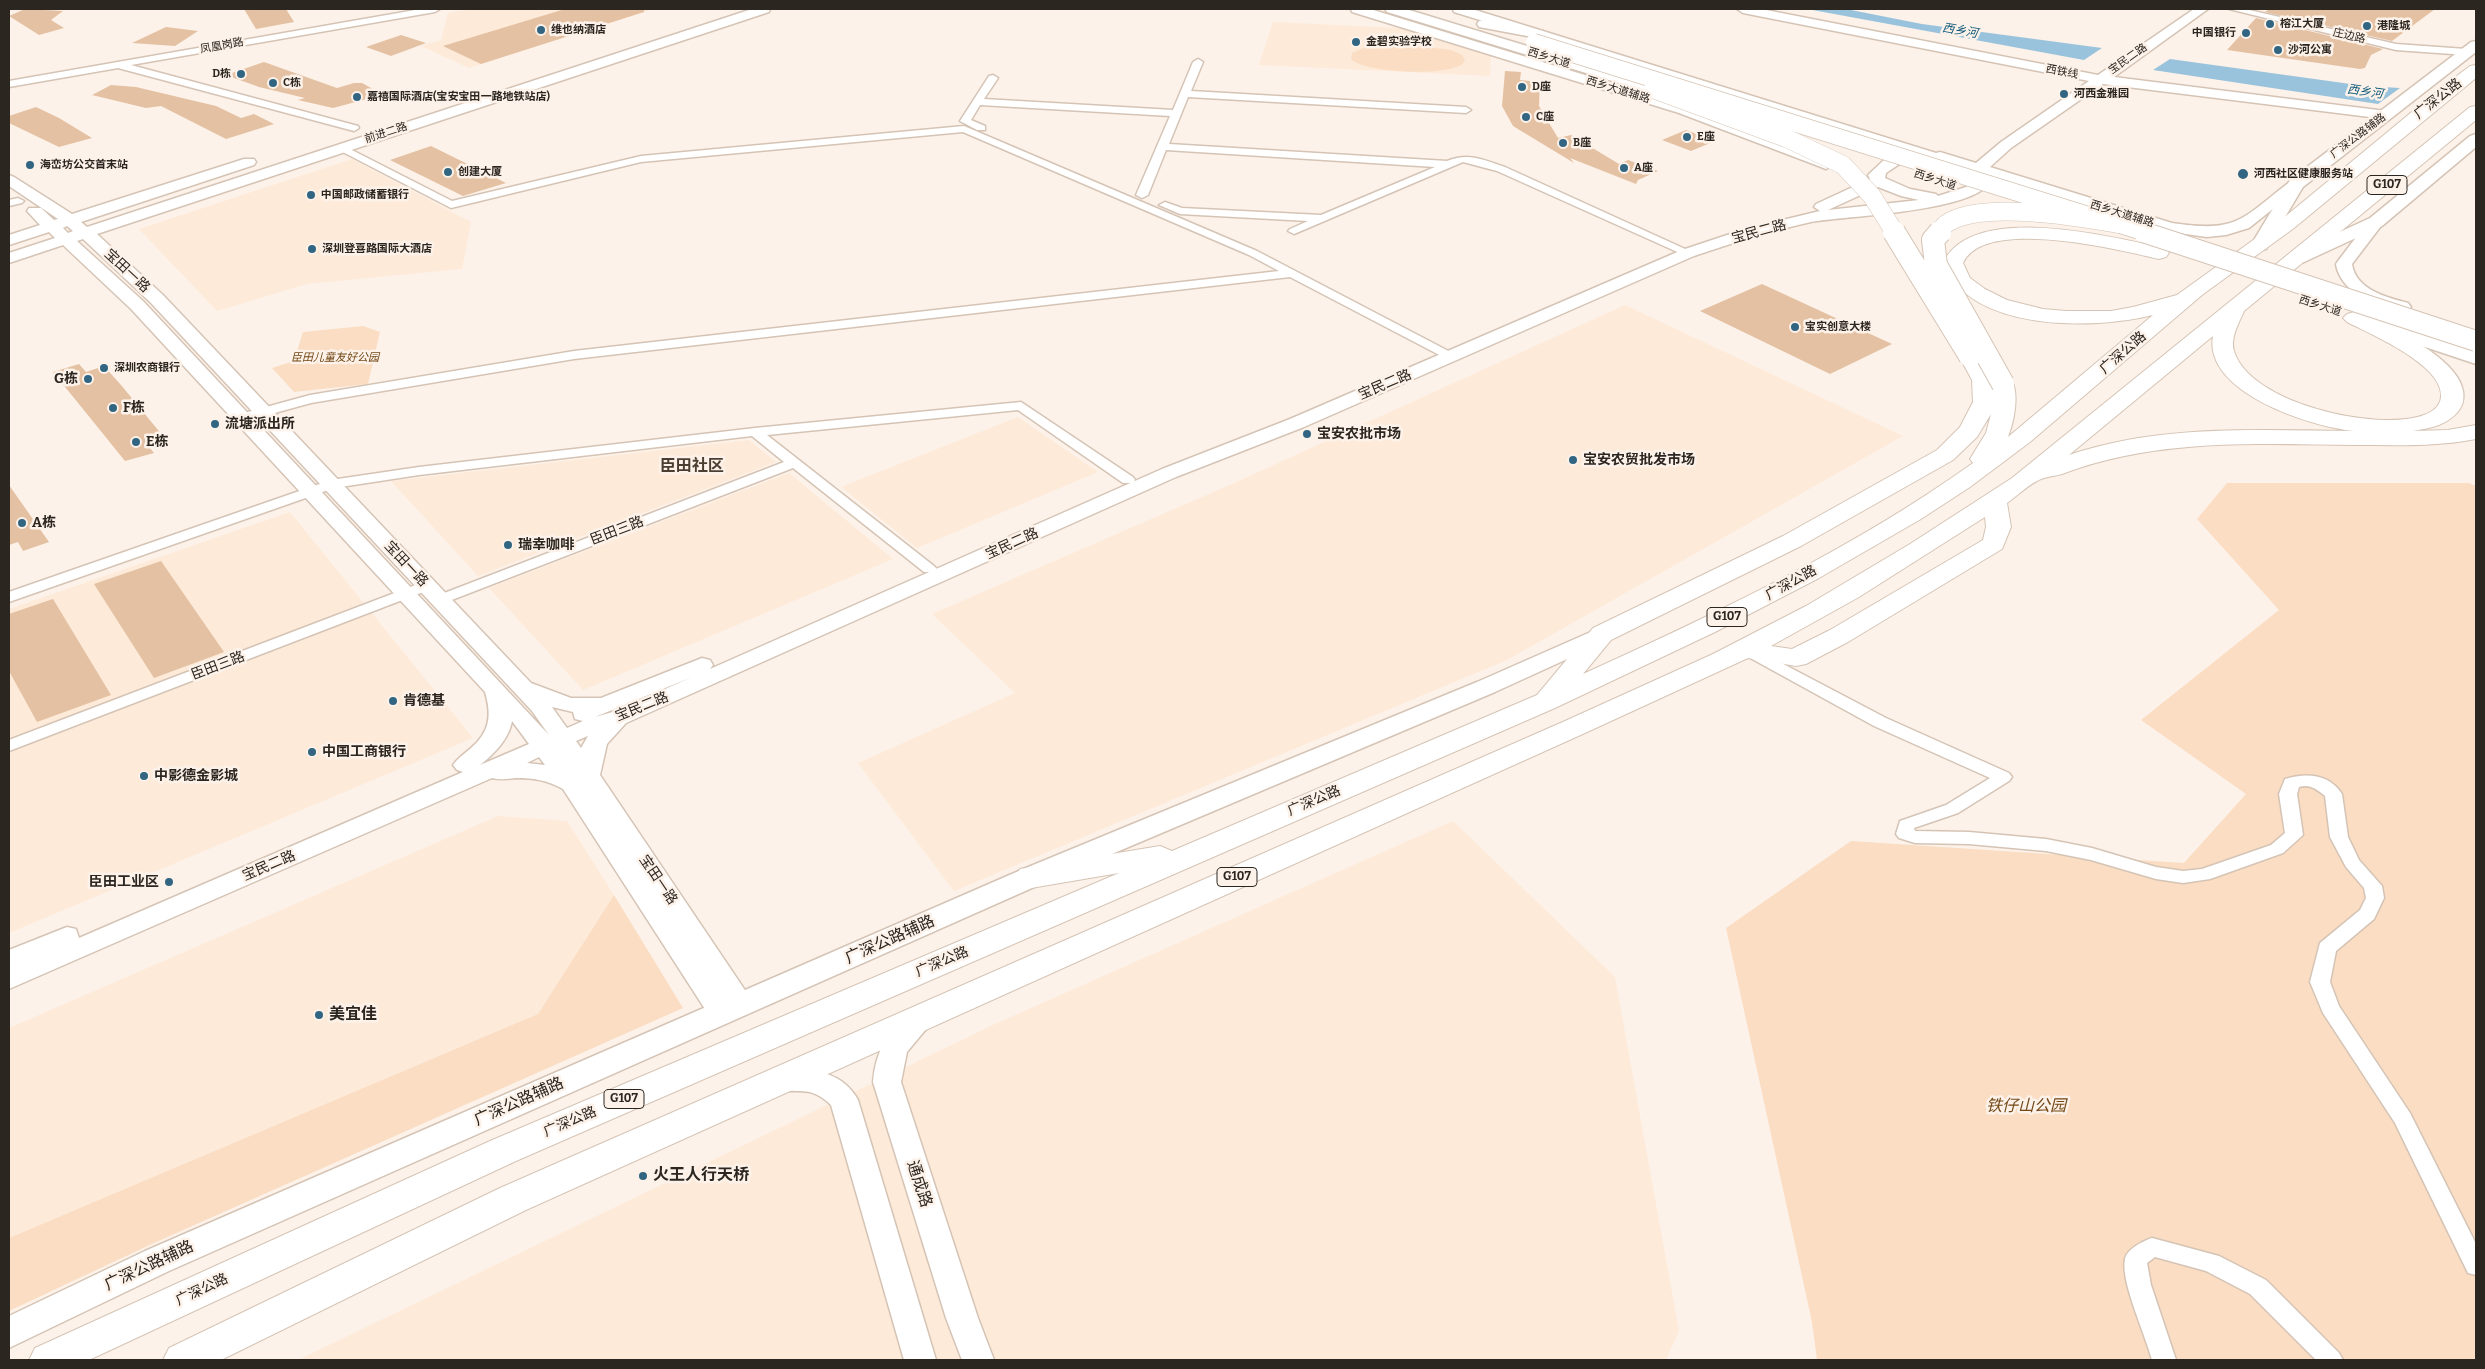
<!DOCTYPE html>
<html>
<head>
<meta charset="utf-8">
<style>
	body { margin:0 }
	#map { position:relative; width:2485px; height:1369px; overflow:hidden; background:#fdf2e9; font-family:Bitter,serif }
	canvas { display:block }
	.frame { position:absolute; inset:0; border:10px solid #2c2620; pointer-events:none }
</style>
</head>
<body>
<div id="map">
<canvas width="2485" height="1369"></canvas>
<div class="frame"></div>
</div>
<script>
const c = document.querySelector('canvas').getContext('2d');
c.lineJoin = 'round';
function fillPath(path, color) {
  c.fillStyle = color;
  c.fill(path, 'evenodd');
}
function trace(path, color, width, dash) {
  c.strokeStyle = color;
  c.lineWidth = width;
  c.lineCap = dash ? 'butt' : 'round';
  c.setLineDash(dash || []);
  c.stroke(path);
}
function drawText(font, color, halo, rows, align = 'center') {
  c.font = font + ' Bitter,"Noto Sans SC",serif';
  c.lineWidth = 5;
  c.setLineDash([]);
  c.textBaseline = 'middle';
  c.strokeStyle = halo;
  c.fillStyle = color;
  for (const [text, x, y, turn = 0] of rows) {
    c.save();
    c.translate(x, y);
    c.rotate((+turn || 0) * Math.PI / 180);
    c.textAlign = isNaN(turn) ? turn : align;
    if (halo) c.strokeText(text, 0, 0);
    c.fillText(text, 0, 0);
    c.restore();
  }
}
const built = new Path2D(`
	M471 9H646L650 10 469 68 421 46 441 40 448 13Z
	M1273 22 1401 28 1491 56 1490 76 1259 65Z
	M352 159 471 222 462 269 307 284 217 311 139 229Z
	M1625 305 1903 436 1507 660 954 891 858 763 1015 693 932 614 1232 484Z
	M1018 417 1098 472 917 548 841 487Z
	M749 440 776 462 478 576 391 481Z
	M789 473 893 559 583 690 489 588Z
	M290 512 473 738 9 933V609Z
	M498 816 567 821 614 895 538 1014 9 1238V1028Z
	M1453 821 1615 977 1679 1331 1666 1360H298L995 1024Z`);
const green = new Path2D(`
	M1368 46 1435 48 1451 50 1462 55 1465 61C1456 78 1363 73 1351 59L1352 53Z
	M363 326 380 332 368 384 294 392 272 368 294 361 303 332Z
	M2227 483H2469L2476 486V1360H1817L1812 1322 1726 928 1851 841 2184 863 2246 794 2141 720 2279 610 2197 519Z
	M614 895 683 1008 154 1243 9 1311V1238L538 1014Z`);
const water = new Path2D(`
	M1807 9H1846L1922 24 2102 48 2084 60Z
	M2170 59 2365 86 2400 88 2378 104 2153 70Z`);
const building = new Path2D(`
	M25 9 63 11 51 20 64 28 39 35 9 16Z
	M244 9H286L294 22 256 29Z
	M565 9H644V12L481 64 443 46Z
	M2269 9H2435L2392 41 2265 12Z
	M2256 18 2383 49 2371 55 2365 68 2360 69 2227 50Z
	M166 27 198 31 175 46 132 43Z
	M401 35 426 43 391 56 366 47Z
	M264 62 337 88 354 83H362L380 93 375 94 378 96 333 108 298 100 305 98 259 87 226 75Z
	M1505 71 1521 72 1520 80 1540 82 1539 106 1558 138 1571 135 1619 164 1628 160 1658 171 1638 180 1636 184 1570 158 1574 163 1513 126 1502 106Z
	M111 85 136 87 216 106 241 118 254 114 274 124 226 139 161 106 146 108 92 95Z
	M36 107 59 118 92 138 59 147 9 123V116Z
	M1686 130 1715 141 1691 151 1662 140Z
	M431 146 506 183 463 196 390 160Z
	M1762 284 1892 344 1830 374 1700 311Z
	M79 364 86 372 104 366 121 385 163 436 145 442 154 453 125 461 53 372Z
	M9 485 30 515 49 542 23 551 18 542 9 545Z
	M161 561 224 652 154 678 94 584Z
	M53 599 111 695 37 722 9 671V614Z`);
const street = new Path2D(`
	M421 9H440L435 12 131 65 358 126 359 128 354 131 118 68 9 87V81Z
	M2229 9H2245L2396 44 2466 49 2471 52 2466 55 2396 50Z
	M1198 59 1203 62 1191 91 1466 107 1471 110 1466 113 1188 97 1169 144 1447 161C1469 152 1484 160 1505 167L1694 253 1692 255H1684L1497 171 1463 162 1294 234 1288 231 1290 229 1308 221 1180 214 1159 205 1165 202 1182 208 1321 215 1435 167 1166 150 1148 195 1142 198 1136 195 1170 116 980 105 971 120 985 126V130H977L960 121 989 76 993 75 998 78 984 99 1173 110 1193 62Z
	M964 126 1257 251 1458 356 1457 359H1447L1290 277 574 359 311 403 242 422 235 418 237 415 310 395 574 351 1279 271 1249 255 963 132 641 162 451 208 335 148 340 145 344 146 452 201 641 156Z
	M18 198 24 201 22 203 9 206V200Z
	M1021 402 1133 477 1135 480 1133 483H1123L1018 410 767 435 934 566 937 569 934 572H924L793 468 444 603 439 605 431 600 434 597 784 462 752 436 419 475 334 488 9 602V592L331 480 419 467 755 428Z
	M426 581 431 583 434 586 431 589 9 751V740Z
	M1749 646 1886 718 2009 773 2012 777 2009 781 1958 813 1914 828 1915 831 1969 832 2046 839 2092 848 2156 867 2183 871 2202 869 2271 845 2285 833 2279 794 2285 779C2306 773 2328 773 2342 794L2348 837 2359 860 2382 886 2384 898 2374 919 2336 951 2330 982 2339 1006 2410 1113 2476 1244V1275L2468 1273 2395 1123 2323 1013 2310 982 2320 943 2360 910 2366 898 2364 888 2346 867 2330 837 2325 796C2316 789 2310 784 2299 787L2297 794 2303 835 2283 853 2210 879 2183 883 2156 879 2091 860 2046 851 1969 844 1915 843 1899 838 1896 834 1900 821 1946 805 1990 778 1874 726 1743 654 1741 651Z
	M2152 1238 2219 1256 2266 1280 2339 1353 2343 1360H2316L2250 1294 2206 1271 2155 1257 2147 1263 2151 1285 2176 1360H2152C2146 1336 2120 1281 2125 1259 2127 1249 2143 1241 2152 1238Z`);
const secondary = new Path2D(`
	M752 9H770L769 12 97 234 163 295 531 683 571 698H601L702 658 710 660 713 665 710 669 1162 469 1290 419 1682 250 1745 229 1820 211 1814 207 1816 204 1870 179 1868 175 1885 159 1906 152 1454 12 1453 9H1472L1936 153 1940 152 1976 163 2001 142 2089 81 1743 13 1737 9H1761L2098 75 2194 9H2208L2114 77 2386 111 2393 115 2386 119 2103 84 2011 148 1990 167 2172 223C2239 233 2241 219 2291 181L2296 179 2304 184 2249 228 2226 235 2207 237 2164 231 1992 177C1987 212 1841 216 1811 222 1771 231 1732 243 1694 256L1304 427 1176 477 626 723 607 744 600 775 755 1005 751 1012 741 1015 735 1013 732 1020 722 1023 712 1020 563 789C547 780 533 778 516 778 508 779 500 780 492 778L9 989V950L67 927 76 929 79 938 463 772 457 770 453 765C458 758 464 754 470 749 490 732 492 716 485 692L131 309 63 245 9 263V253L55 238 49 232 9 245V235L40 225 27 211 29 208H41L54 220 58 219 9 186V175L14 177 72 214 244 159H254L256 162 254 165 81 222 87 227ZM1925 157C1938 161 1970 165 1976 178L1966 187 1938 196 1936 194 1910 189 1885 178 1886 173 1901 163ZM1878 187 1901 196 1919 200 1828 210ZM67 226 73 231 68 233 63 228ZM83 239 151 303 532 711 549 735 143 301 77 241ZM692 677 616 711 595 717ZM552 707 573 712 575 719 583 721 567 728ZM512 721 529 744 480 765C494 754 509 739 512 721ZM588 736 581 748 576 741ZM539 757 545 765 527 763Z
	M1351 9H1370L1689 107 1831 161 1834 164 1826 169 1821 167 1679 113 1352 12Z
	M2376 217 2384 222 2352 264C2356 290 2386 297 2408 303L2411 307 2408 311C2384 317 2339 291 2336 264L2338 261 2370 219Z
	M918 1012 928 1015 932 1022 907 1052 901 1082 978 1318 994 1360H962L946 1318 873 1082C875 1054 889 1021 918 1012Z
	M783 1069C812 1068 843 1072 858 1100L936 1360H904L831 1105C808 1083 799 1096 773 1088L769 1080 773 1072Z`);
const primary = new Path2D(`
	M1385 9H1406L1658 86 1661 89 1658 92H1648L1387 12Z
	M1484 20 1543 31 1550 35 1543 39 1479 27 1477 24 1479 21Z
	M2476 41V52L2303 187 2266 249H2254L2251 245 2290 180 2471 42Z
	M2476 134V147L2382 226 2304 262H2292L2289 258 2292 254 2370 218 2470 136Z
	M2369 316 2476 352V364L2362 326 2359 322 2362 318Z
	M1602 627 1611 629 1614 634 1611 639 1495 692 1041 884 169 1271 9 1348V1316L145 1251 1021 870 1477 682Z`);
const highway = new Path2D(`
	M2476 65V78L2294 228 2202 295 2030 442 1970 487 1921 519 1819 578 1715 632 1555 708 516 1161 89 1360H29L35 1348 490 1141 1119 873 1031 888 1020 885 1016 877 1020 869 1160 846 1172 851 1537 695 1593 628 1783 536 1937 450 1960 427 1973 402 1972 380 1959 356 1962 351 1970 349 1978 351 1994 381 2003 377 2011 379C2020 393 2014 422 2008 437L2153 315C2093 330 1970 332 1943 263 1972 202 2107 236 2159 247L2166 249 2169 253 2166 257 2159 259C2120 250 1984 216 1963 263L1970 278 1985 289 2007 300 2043 309 2066 311H2111L2133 307 2177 295 2281 220 2442 87 2470 66ZM1991 414 1986 433 1970 459 1973 463C1853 549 1717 613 1583 674L1611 640 1801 546 1953 460 1977 437Z
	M2476 106V120L2244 311C2239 323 2230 338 2234 351 2250 404 2378 432 2424 415 2432 412 2440 407 2441 397 2444 365 2370 334 2347 322L2343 318 2347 314 2354 312 2361 314C2389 326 2472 363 2463 402 2460 413 2449 421 2439 425 2431 428 2422 429 2413 431L2448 430 2476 425V439C2436 447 2396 445 2355 445 2257 444 2156 438 2062 474 2055 476 2043 477 2037 481 2027 486 2017 496 2007 503L2011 527 2002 549 1848 642 1806 664 1796 666 1748 658 1585 733 526 1210 221 1360H163L169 1348 500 1188 1565 721 1713 654 1806 606 1910 544 2012 478 2470 107ZM2213 336C2203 393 2312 427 2354 431 2260 430 2159 424 2069 455ZM1985 517 1986 527 1983 540 1830 630 1792 649 1771 646 1859 597Z
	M2438 327 2476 345V359L2468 358 2430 338 2427 333 2430 328Z`);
const primaryBridgeFar1 = new Path2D(`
	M1534 42 2146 233`);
const primaryBridge = new Path2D(`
	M2143 232 2476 341`);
const highwayBridgeFar1 = new Path2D(`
	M1653 89 1786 138 1843 165 1872 196 1895 233
	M1939 233C1941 231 1943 226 1946 224 1980 200 2078 217 2118 224`);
const highwayBridge = new Path2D(`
	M1894 232 1970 356
	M1940 232 1933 240 1936 265 2003 384`);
const markers = [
	[2270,24,5,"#316581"],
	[2367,26,5,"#316581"],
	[541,30,5,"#316581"],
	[2246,33,5,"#316581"],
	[1356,42,5,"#316581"],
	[2278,50,5,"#316581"],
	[241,74,5,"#316581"],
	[273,83,5,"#316581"],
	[1522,87,5,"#316581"],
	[2064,94,5,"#316581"],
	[357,97,5,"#316581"],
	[1526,117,5,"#316581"],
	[1687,137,5,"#316581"],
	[1563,143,5,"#316581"],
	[30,165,5,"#316581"],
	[1624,168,5,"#316581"],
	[448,172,5,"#316581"],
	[2243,174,6,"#316581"],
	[311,195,5,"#316581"],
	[312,249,5,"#316581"],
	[1795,327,5,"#316581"],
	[104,368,5,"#316581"],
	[88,379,5,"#316581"],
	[113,408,5,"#316581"],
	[215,424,5,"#316581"],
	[1307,434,5,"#316581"],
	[136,442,5,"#316581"],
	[1573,460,5,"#316581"],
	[22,523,5,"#316581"],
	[508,545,5,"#316581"],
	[393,701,5,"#316581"],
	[312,752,5,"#316581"],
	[144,776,5,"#316581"],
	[169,882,5,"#316581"],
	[319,1015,5,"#316581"],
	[643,1176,5,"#316581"]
];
const farPoinames = [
	["榕江大厦",2280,24],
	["港隆城",2377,26],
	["维也纳酒店",551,30],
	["中国银行",2236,33,"right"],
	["金碧实验学校",1366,42],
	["沙河公寓",2288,50],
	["D栋",231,74,"right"],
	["C栋",283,83],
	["D座",1532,87],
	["河西金雅园",2074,94],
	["嘉禧国际酒店(宝安宝田一路地铁站店)",367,97],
	["C座",1536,117],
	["E座",1697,137],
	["B座",1573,143],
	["海峦坊公交首末站",40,165],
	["A座",1634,168],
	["创建大厦",458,172],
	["河西社区健康服务站",2254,174],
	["中国邮政储蓄银行",321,195],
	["深圳登喜路国际大酒店",322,249],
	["宝实创意大楼",1805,327],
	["深圳农商银行",114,368]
];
const farStreetnames = [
	["庄边路",2349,36,13],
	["凤凰岗路",222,46,-10],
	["西乡大道",1549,58,17],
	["宝民二路",2128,59,-35],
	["西铁线",2062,72,11],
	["西乡大道辅路",1618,90,17],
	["前进二路",386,133,-18],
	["广深公路辅路",2358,136,-37],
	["西乡大道",1935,180,18],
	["西乡大道辅路",2122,214,17],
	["西乡大道",2320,306,18]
];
const farParknames = [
	["臣田儿童友好公园",335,358]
];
const farWaternames = [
	["西乡河",1960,31,10],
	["西乡河",2365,92,8]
];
const shields = [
	[2387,185,40],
	[1727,617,40],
	[1237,877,40],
	[624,1099,40]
];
const shieldNames = [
	["G107",2387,185],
	["G107",1727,617],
	["G107",1237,877],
	["G107",624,1099]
];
const streetNames = [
	["广深公路",2438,99,-38],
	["宝民二路",1759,232,-15],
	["宝田一路",127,271,43],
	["广深公路",2123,353,-41],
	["宝民二路",1385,385,-23],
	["臣田三路",617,531,-21],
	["宝民二路",1012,544,-24],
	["宝田一路",406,564,47],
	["广深公路",1791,583,-29],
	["臣田三路",218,666,-21],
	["宝民二路",642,707,-22],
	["广深公路",1314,801,-23],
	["宝民二路",269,866,-23],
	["宝田一路",658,880,56],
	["广深公路",942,962,-23],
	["广深公路",570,1122,-23],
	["广深公路",202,1290,-25]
];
const poiNames = [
	["G栋",78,379,"right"],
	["F栋",123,408],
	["流塘派出所",225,424],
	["宝安农批市场",1317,434],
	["E栋",146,442],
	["宝安农贸批发市场",1583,460],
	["A栋",32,523],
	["瑞幸咖啡",518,545],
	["肯德基",403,701],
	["中国工商银行",322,752],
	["中影德金影城",154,776],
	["臣田工业区",159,882,"right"]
];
const quarterNames = [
	["臣田社区",692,467]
];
const nearStreetnames = [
	["广深公路辅路",890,940,-24],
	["广深公路辅路",519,1102,-24],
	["通成路",919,1184,72],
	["广深公路辅路",149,1266,-25]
];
const nearPoinames = [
	["美宜佳",329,1015],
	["火王人行天桥",653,1176]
];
const nearParknames = [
	["铁仔山公园",2026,1107]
];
fillPath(built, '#fdead9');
fillPath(green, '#faddc3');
fillPath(water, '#99c3dc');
fillPath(building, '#e4c1a2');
trace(street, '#d5c4b5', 3);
trace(secondary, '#d5c4b5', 3);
trace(primary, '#d5c4b5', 3);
trace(highway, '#d5c4b5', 2);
fillPath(street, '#fff');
fillPath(secondary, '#fff');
fillPath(primary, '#fff');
fillPath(highway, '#fff');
trace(primaryBridgeFar1, '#d5c4b5', 18, []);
trace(primaryBridge, '#d5c4b5', 22, []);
trace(highwayBridgeFar1, '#d5c4b5', 19, []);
trace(highwayBridge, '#d5c4b5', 24, []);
trace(primaryBridgeFar1, '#fff', 16);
trace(primaryBridge, '#fff', 20);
trace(highwayBridgeFar1, '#fff', 18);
trace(highwayBridge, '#fff', 22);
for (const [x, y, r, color] of markers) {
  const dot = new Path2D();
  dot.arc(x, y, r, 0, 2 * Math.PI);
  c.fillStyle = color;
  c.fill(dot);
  trace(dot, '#fdf2e9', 2);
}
drawText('bold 11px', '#2c2620', '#fdf2e9', farPoinames, 'left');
drawText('11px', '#2c2620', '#fdf2e9', farStreetnames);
drawText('italic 11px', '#744817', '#fdf2e9', farParknames);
drawText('italic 12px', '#0c5879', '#fdf2e9', farWaternames);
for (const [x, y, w] of shields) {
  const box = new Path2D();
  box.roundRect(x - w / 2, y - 9.5, w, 19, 4);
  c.fillStyle = '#fdf2e9';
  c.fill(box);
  trace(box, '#2c2620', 1);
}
drawText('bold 12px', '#2c2620', null, shieldNames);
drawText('14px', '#2c2620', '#fdf2e9', streetNames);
drawText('bold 14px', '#2c2620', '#fdf2e9', poiNames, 'left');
drawText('bold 16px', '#4b3e31', '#fdf2e9', quarterNames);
drawText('16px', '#2c2620', '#fdf2e9', nearStreetnames);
drawText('bold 16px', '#2c2620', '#fdf2e9', nearPoinames, 'left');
drawText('italic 16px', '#744817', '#fdf2e9', nearParknames);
</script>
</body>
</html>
